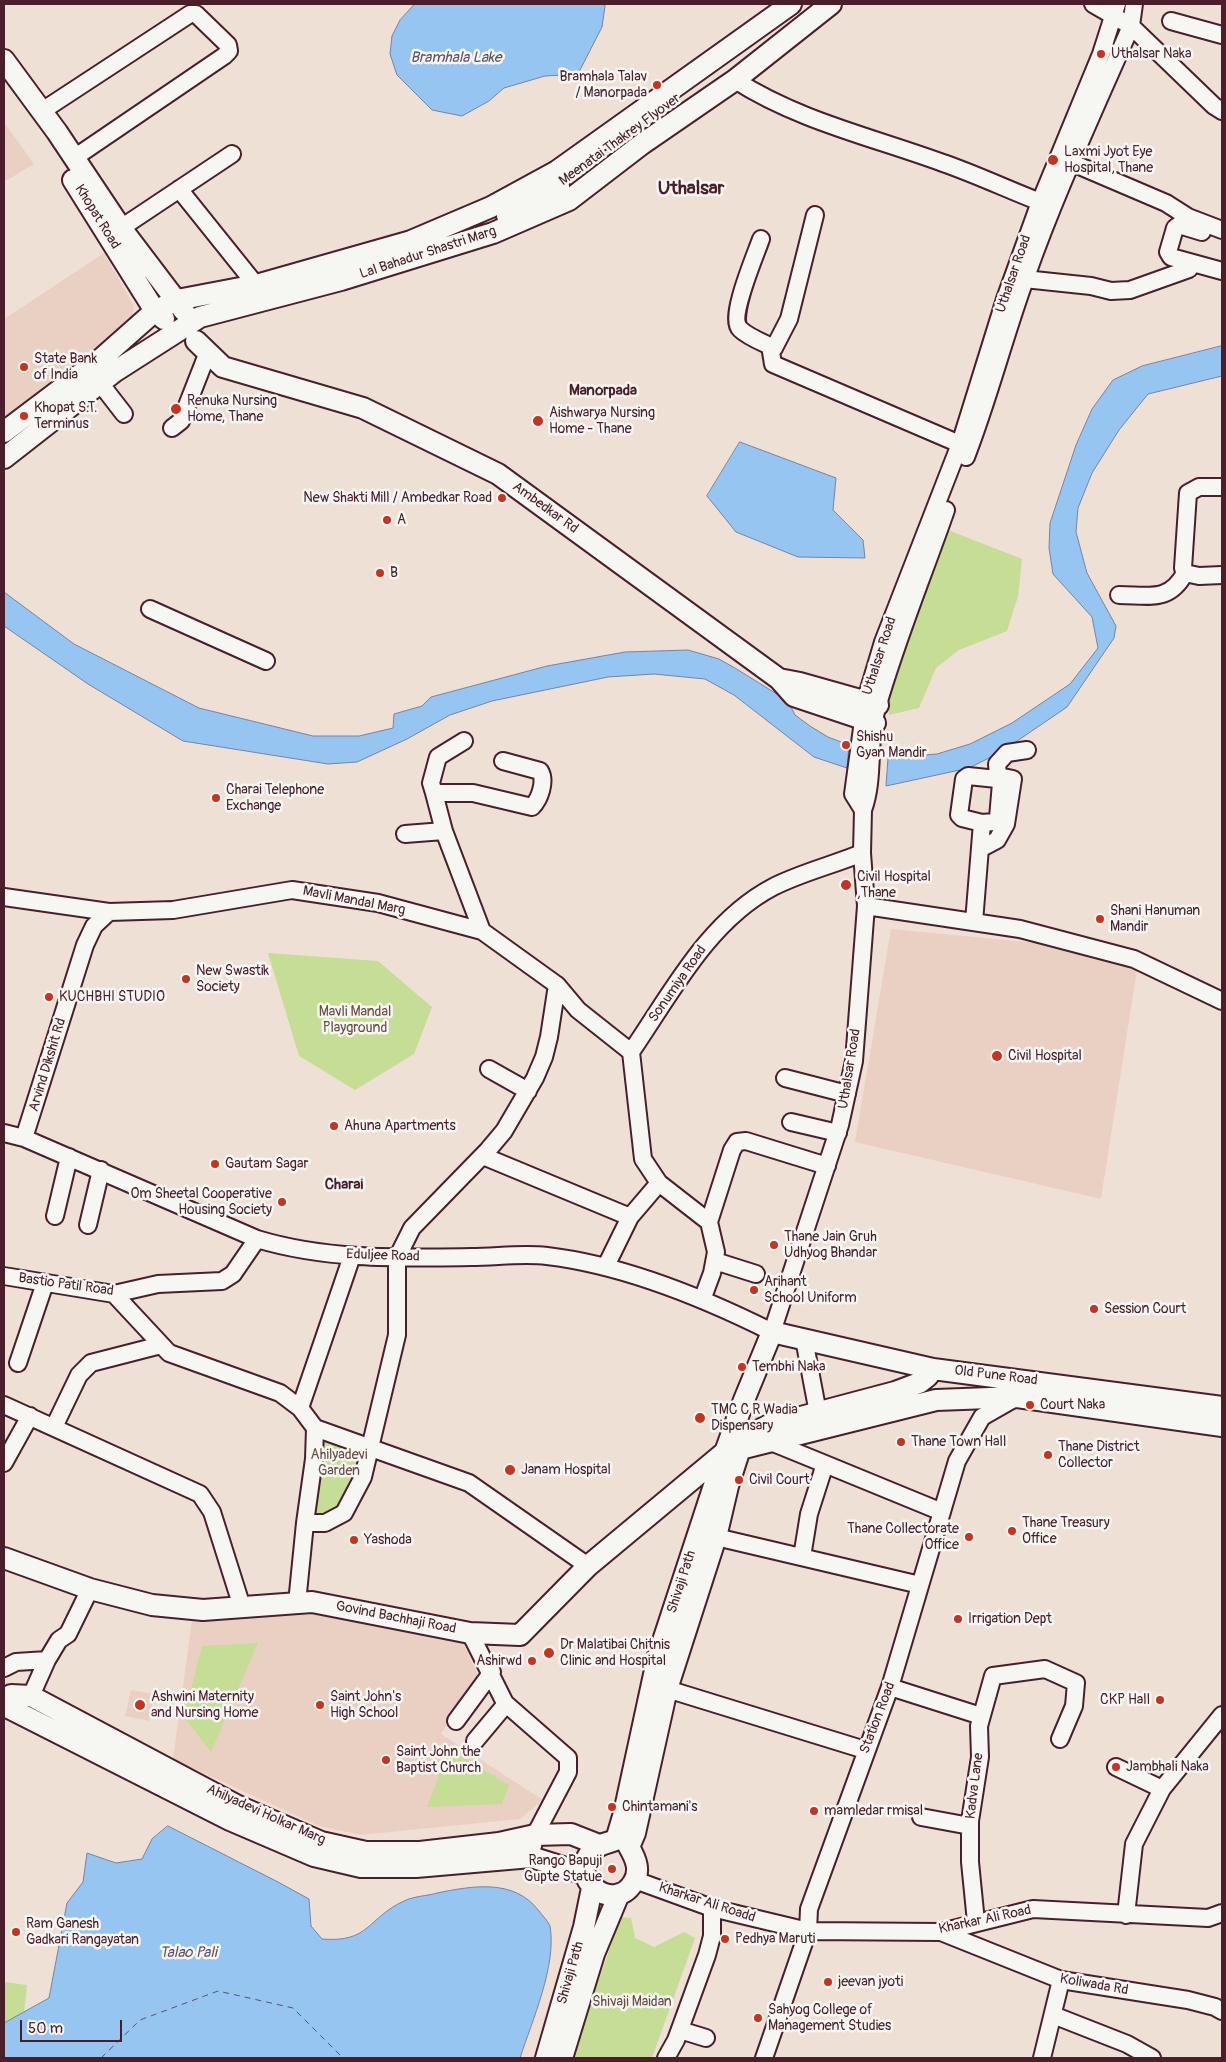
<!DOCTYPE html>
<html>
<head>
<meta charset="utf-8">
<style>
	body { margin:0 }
	#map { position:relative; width:1226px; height:2062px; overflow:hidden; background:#efe0d6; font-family:Pangolin,sans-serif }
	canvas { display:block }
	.frame { position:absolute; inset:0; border:5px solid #4a1f2b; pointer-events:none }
	.scale { position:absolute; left:20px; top:2020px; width:102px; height:22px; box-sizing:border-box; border:2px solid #4a1f2b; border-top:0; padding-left:6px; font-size:15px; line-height:18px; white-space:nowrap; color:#4a1f2b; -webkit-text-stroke:4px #f6f6f2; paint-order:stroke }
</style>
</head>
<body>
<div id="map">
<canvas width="1226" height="2062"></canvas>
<div class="frame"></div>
<div class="scale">50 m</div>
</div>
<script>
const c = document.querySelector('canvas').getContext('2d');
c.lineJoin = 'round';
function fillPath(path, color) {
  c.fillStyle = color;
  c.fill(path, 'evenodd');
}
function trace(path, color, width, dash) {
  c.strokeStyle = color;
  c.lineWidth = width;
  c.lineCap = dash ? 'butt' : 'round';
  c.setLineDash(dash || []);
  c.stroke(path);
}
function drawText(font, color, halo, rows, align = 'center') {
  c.font = font + ' Pangolin,sans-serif';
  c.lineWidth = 5;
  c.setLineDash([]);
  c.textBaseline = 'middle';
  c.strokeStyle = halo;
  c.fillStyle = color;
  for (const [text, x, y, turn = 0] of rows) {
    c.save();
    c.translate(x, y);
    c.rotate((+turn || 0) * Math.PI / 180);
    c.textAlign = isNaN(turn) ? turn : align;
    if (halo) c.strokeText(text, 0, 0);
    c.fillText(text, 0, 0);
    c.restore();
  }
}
const built = new Path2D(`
	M4 122 34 164 4 182Z
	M104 253 134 306 132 321 125 333 4 422V319Z
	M891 929 1037 943 1137 970 1101 1199 855 1142Z
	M309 1608 461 1639 478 1675 441 1734 543 1800 520 1819 361 1835 319 1826 173 1759 192 1620Z
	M131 1690 154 1694 149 1721 125 1716Z`);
const green = new Path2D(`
	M948 530 1022 559 1018 596 1007 631 959 650 936 668 919 708 889 715 888 699Z
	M268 953 378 961 432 1007 414 1054 355 1090 299 1056Z
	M321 1435 364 1448 350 1521 312 1513Z
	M258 1643 211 1752 184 1717 202 1646Z
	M449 1749 509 1785 502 1804 427 1807Z
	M621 1917 631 1918 635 1938 654 1947 684 1932 695 1938 652 2058H571Z
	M4 1982 27 1985 24 2012 4 2023Z`);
const water = new Path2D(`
	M415 4H605V6L602 27 579 72 565 75 545 76 504 88 489 101 462 116 432 110 397 75 390 54 392 36 400 20Z
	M1222 346V376L1148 394 1119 430 1092 473 1078 508 1076 532 1087 573 1116 626 1114 638 1067 707 1001 752 969 768 886 786 888 758 937 754 970 744 1012 723 1070 684 1098 648 1092 617 1053 574 1049 548 1050 523 1076 445 1092 409 1113 380 1142 366Z
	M740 442 836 478 833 510 863 540 865 558 798 557 736 532 707 496Z
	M4 592 74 644 199 708 313 736H359L393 728 394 714 422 706 431 697 547 666 625 652 688 650 719 659 735 668 788 701 795 715 810 726 828 737 849 745 847 768 814 757 734 695 705 679 654 674 608 677 492 701 450 715 407 739 357 762 328 764 183 741 88 684 4 626Z
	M168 1826 278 1882 309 1899 311 1926 322 1939C370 1943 367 1918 404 1901 414 1896 427 1896 437 1893 472 1886 514 1878 539 1911 542 1915 548 1921 550 1926 557 1965 532 2021 520 2058H4V2023L49 1998 67 1903 83 1882 87 1853 116 1863 142 1859 152 1839Z`);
const ferry = new Path2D(`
	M101 2058 140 2020 218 1991 293 2008 343 2058`);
const minor = new Path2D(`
	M1093 4 1131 26 1214 106 1222 111
	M1171 21 1222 35
	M735 80C799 121 872 137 943 163 978 175 1013 192 1048 205
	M42 111 190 14H196L228 45 229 51 224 56 74 158
	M1063 159 1166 203 1188 217 1222 230
	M179 189 256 285
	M121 228 232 154
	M1202 232 1179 225 1175 228 1168 252 1171 257 1222 271
	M761 239C756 254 728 318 740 329 748 337 764 343 774 348L771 352 773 364 969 448
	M1015 278 1091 286 1111 291 1130 290 1189 269
	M774 348 789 319 815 215
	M100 383 124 414
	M172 428 181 421 208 352
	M966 457C989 398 1004 337 1026 277 1056 192 1095 109 1131 26L1134 4
	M1222 487H1199L1188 493 1183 568 1185 573 1199 576 1222 575
	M1119 595C1148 595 1169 603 1185 573
	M150 609 266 661
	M464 741 438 757 431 783 434 793 444 831 482 931
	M434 793H473L532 807C540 799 546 781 540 771L503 761
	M863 810C875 777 867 741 877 708 896 641 923 576 946 510
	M405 834 444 831
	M980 849 997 840 1006 824 1013 779 998 776 997 764 1007 753 1027 750
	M4 897 109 912 173 910 292 890 378 903 482 931 557 985 578 1010 631 1052
	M866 906 1020 929 1134 959 1222 1001
	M974 922 982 823 962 818 959 815 964 779 968 776 997 779 1001 783 998 818 994 822 982 823
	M631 1052C671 994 708 921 773 887 800 873 833 865 862 853
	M631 1052 643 1159 659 1183 709 1222
	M489 1069 528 1091
	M785 1078 847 1094
	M791 1122 838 1133
	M4 1133 24 1138 257 1239C326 1260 399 1258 471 1257 496 1257 522 1253 547 1256 623 1265 704 1298 772 1332L840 1125 854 1061 866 906 862 853 863 810 853 794 866 699 883 642 960 444 1005 299 1040 202 1101 54 1117 4
	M24 1138 85 945 94 926 109 912
	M483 1156 630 1217
	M55 1216 69 1157
	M88 1225 101 1170
	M715 1261 756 1274
	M606 1266 630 1217 659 1183
	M4 1276 114 1294 158 1284 222 1281 233 1274 257 1239
	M114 1294 169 1353 280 1393 300 1408 315 1428 469 1483 588 1566
	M702 1300 712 1273 716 1252 709 1222 732 1150 737 1142 746 1141 827 1166
	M804 1339 818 1413
	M18 1363 45 1283
	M4 1405 200 1494 212 1512 242 1607
	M300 1408 352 1256
	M54 1427 79 1375 91 1363 161 1345
	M771 1442 825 1464
	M4 1463 30 1416
	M305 1523H325L344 1513 363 1477 397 1335V1258L412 1228 488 1150 504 1131 535 1078 544 1057 549 1037 557 985
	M716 1537 920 1585
	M802 1557 809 1514 825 1464 942 1512
	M297 1603 305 1523 314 1459 315 1428
	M470 1633 505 1703 568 1758V1772L535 1835 533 1846
	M4 1668 16 1662 47 1660
	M890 1687 981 1716
	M667 1689 865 1750
	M31 1696 47 1660 59 1640 68 1634 90 1589
	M456 1721 492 1672
	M475 1741 506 1704
	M1116 1767 1162 1789
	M921 1817 970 1826
	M635 1880 712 1908 808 1931 941 1932 1033 1909 1208 1918 1222 1913
	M1126 1915 1134 1844 1162 1789 1222 1715
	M976 1922 970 1862V1821L980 1757 979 1726 993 1676 1045 1669 1076 1683 1074 1706 1060 1739
	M941 1932 1061 1980 1188 2000 1215 2007 1222 2011
	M1053 2015 1127 2044 1152 2058
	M680 2030 706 2038
	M666 2058 676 2040 707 1955 712 1936V1908
	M764 2058 808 1931 809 1909 890 1687 957 1461 982 1417 1017 1397
	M1042 2058 1061 1980`);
const major = new Path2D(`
	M4 60 57 132 121 228 184 311
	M73 180 155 311 164 319
	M507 216 559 186
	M196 341 223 367 363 408 498 474 779 679 800 683 878 705
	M4 432 102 358 155 311 177 300 256 285 411 241 491 207 557 171 791 4
	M4 458 114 372 200 317 341 280 493 233 569 200 642 144 735 80 831 4
	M779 679 794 696 875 723
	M1222 1407 933 1369 772 1332 744 1400 725 1452 658 1656 624 1813 616 1840C608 1843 598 1844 592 1851 566 1877 613 1915 633 1883 641 1871 636 1859 629 1847L635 1833 667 1689 716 1537 728 1486 740 1449 936 1400 1017 1397 1222 1426
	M741 1448 754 1433 767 1426 895 1392 919 1383 928 1376 933 1369
	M4 1558 90 1589 152 1605 203 1610 312 1602 470 1633 520 1635 588 1566 725 1452
	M11 1695 31 1696 238 1806 321 1842 366 1852H420L499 1843 535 1835 571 1834 599 1845
	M5 1706 230 1820 314 1856 361 1867H416L531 1857 585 1874
	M546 2058 584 1927 592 1888
	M562 2058 594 1954 619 1894`);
const markers = [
	[1101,54,5,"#c8321e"],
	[657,85,5,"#c8321e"],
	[1053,160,6,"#c8321e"],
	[24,367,5,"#c8321e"],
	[176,409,6,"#c8321e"],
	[24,416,5,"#c8321e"],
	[538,421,6,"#c8321e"],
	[502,498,5,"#c8321e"],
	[387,520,5,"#c8321e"],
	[380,573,5,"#c8321e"],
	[846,745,5,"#c8321e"],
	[216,798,5,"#c8321e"],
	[846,885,6,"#c8321e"],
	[1100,919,5,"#c8321e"],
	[186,979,5,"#c8321e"],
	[49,997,5,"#c8321e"],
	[997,1056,6,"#c8321e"],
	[334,1126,5,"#c8321e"],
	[215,1164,5,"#c8321e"],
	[282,1202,5,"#c8321e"],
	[774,1245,5,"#c8321e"],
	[754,1290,5,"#c8321e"],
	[1094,1309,5,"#c8321e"],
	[742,1367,5,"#c8321e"],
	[1030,1405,5,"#c8321e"],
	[700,1418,6,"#c8321e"],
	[901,1442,5,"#c8321e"],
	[1048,1455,5,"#c8321e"],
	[510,1470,6,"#c8321e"],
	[739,1480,5,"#c8321e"],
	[1012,1531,5,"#c8321e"],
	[969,1537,5,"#c8321e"],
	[354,1540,5,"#c8321e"],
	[958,1619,5,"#c8321e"],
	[549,1653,6,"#c8321e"],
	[532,1661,5,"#c8321e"],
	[1160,1700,5,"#c8321e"],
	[140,1705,6,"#c8321e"],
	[320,1705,5,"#c8321e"],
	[386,1760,5,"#c8321e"],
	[1116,1767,5,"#c8321e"],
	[612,1807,5,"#c8321e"],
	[814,1811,5,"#c8321e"],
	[612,1869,5,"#c8321e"],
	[16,1932,5,"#c8321e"],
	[725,1939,5,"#c8321e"],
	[828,1982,5,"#c8321e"],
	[758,2018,5,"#c8321e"]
];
const poiNames = [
	["Uthalsar Naka",1111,54],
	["Bramhala Talav",647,77,"right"],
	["/ Manorpada",647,93,"right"],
	["Laxmi Jyot Eye",1064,152],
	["Hospital, Thane",1064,168],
	["State Bank",34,359],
	["of India",34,375],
	["Renuka Nursing",187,401],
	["Home, Thane",187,417],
	["Khopat S.T.",34,408],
	["Terminus",34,424],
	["Aishwarya Nursing",549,413],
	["Home - Thane",549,429],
	["New Shakti Mill / Ambedkar Road",492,498,"right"],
	["A",397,520],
	["B",390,573],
	["Shishu",856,737],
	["Gyan Mandir",856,753],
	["Charai Telephone",226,790],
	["Exchange",226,806],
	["Civil Hospital",857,877],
	[",Thane",857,893],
	["Shani Hanuman",1110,911],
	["Mandir",1110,927],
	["New Swastik",196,971],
	["Society",196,987],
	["KUCHBHI STUDIO",59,997],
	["Civil Hospital",1008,1056],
	["Ahuna Apartments",344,1126],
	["Gautam Sagar",225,1164],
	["Om Sheetal Cooperative",272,1194,"right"],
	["Housing Society",272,1210,"right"],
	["Thane Jain Gruh",784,1237],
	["Udhyog Bhandar",784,1253],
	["Arihant",764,1282],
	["School Uniform",764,1298],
	["Session Court",1104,1309],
	["Tembhi Naka",752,1367],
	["Court Naka",1040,1405],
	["TMC C R Wadia",711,1410],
	["Dispensary",711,1426],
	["Thane Town Hall",911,1442],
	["Thane District",1058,1447],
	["Collector",1058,1463],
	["Janam Hospital",521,1470],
	["Civil Court",749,1480],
	["Thane Treasury",1022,1523],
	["Office",1022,1539],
	["Thane Collectorate",959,1529,"right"],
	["Office",959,1545,"right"],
	["Yashoda",364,1540],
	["Irrigation Dept",968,1619],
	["Dr Malatibai Chitnis",560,1645],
	["Clinic and Hospital",560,1661],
	["Ashirwd",522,1661,"right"],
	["Ashwini Maternity",151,1697],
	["and Nursing Home",151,1713],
	["Saint John's",330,1697],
	["High School",330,1713],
	["CKP Hall",1150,1700,"right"],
	["Saint John the",396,1752],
	["Baptist Church",396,1768],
	["Jambhali Naka",1126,1767],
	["Chintamani's",622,1807],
	["mamledar rmisal",824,1811],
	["Rango Bapuji",602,1861,"right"],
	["Gupte Statue",602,1877,"right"],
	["Ram Ganesh",26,1924],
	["Gadkari Rangayatan",26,1940],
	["Pedhya Maruti",735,1939],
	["jeevan jyoti",838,1982],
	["Sahyog College of",768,2010],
	["Management Studies",768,2026]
];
const streetNames = [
	["Meenatai Thakrey Flyover",620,140,-36],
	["Khopat Road",97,217,58],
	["Lal Bahadur Shastri Marg",428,253,-18],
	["Uthalsar Road",1014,274,-71],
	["Ambedkar Rd",545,508,36],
	["Uthalsar Road",880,656,-72],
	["Mavli Mandal Marg",354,901,11],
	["Sonumiya Road",678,984,-55],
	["Arvind Dikshit Rd",48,1065,-73],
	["Uthalsar Road",850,1069,-81],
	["Eduljee Road",383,1256,2],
	["Bastio Patil Road",66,1285,8],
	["Old Pune Road",996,1376,7],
	["Shivaji Path",682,1582,-72],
	["Govind Bachhaji Road",396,1618,11],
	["Station Road",878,1718,-69],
	["Kadva Lane",975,1786,-83],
	["Ahilyadevi Holkar Marg",266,1815,24],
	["Kharkar Ali Roadd",707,1903,18],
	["Kharkar Ali Road",985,1920,-12],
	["Shivaji Path",571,1973,-74],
	["Koliwada Rd",1094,1985,10]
];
const parkNames = [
	["Mavli Mandal",355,1012],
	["Playground",355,1028],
	["Ahilyadevi",339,1455],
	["Garden",339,1471],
	["Shivaji Maidan",632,2002]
];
const waterNames = [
	["Bramhala Lake",456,58],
	["Talao Pali",188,1953]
];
const neighbourhoodNames = [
	["Manorpada",603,391],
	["Charai",344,1185]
];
const districtNames = [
	["Uthalsar",691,189]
];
fillPath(built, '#ead0c2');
fillPath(green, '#c5dd94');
fillPath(water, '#95c5f0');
trace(water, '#7783a1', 1);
trace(ferry, '#605166', 1, [6, 5]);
trace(minor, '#4a1f2b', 20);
trace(major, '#4a1f2b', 24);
trace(minor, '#f6f6f2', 16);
trace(major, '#f6f6f2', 20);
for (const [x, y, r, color] of markers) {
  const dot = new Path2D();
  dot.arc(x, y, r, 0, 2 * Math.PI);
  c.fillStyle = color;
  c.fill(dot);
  trace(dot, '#f6f6f2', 2);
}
drawText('14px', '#4a1f2b', '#f6f6f2', poiNames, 'left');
drawText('14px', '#4a1f2b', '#f6f6f2', streetNames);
drawText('14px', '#694e45', '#f6f6f2', parkNames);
drawText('italic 15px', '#605166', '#f6f6f2', waterNames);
drawText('bold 15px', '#4a1f2b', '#f6f6f2', neighbourhoodNames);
drawText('bold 19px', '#4a1f2b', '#f6f6f2', districtNames);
</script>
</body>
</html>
